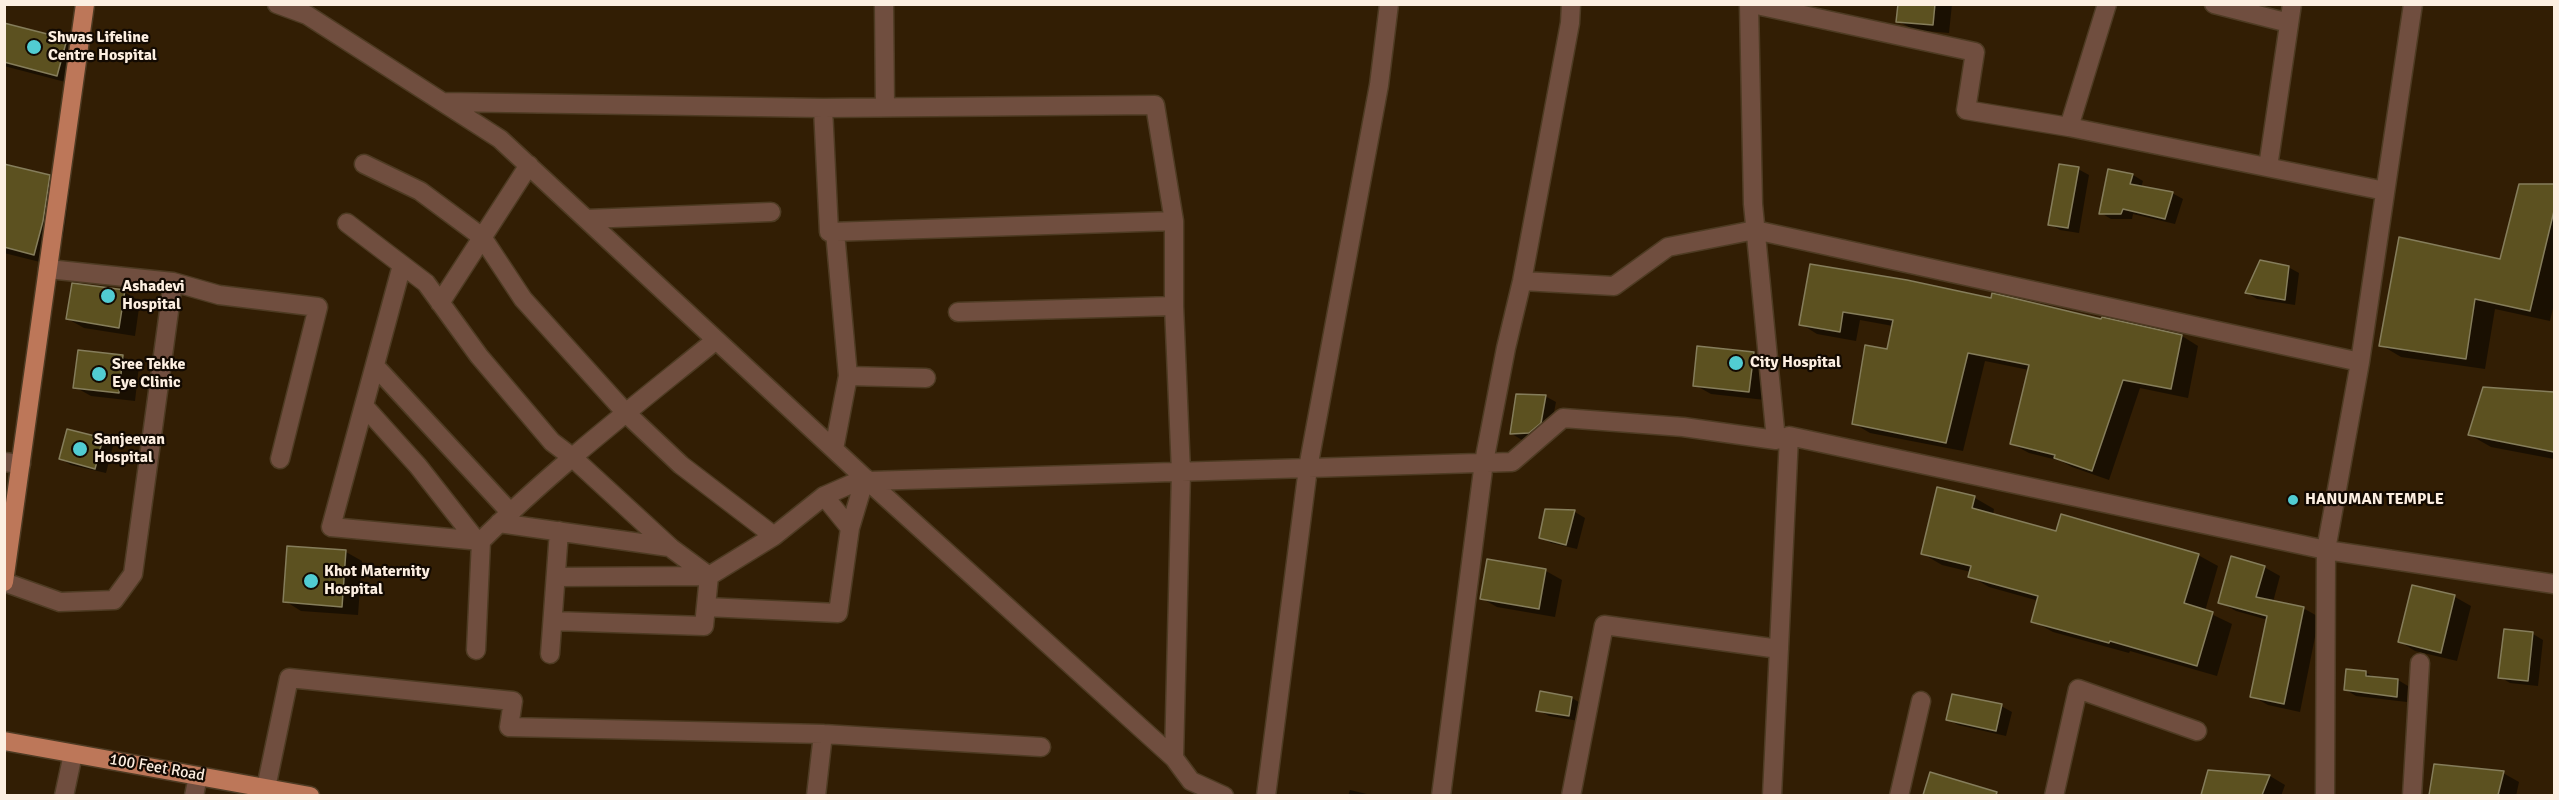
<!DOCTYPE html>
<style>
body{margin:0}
#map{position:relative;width:2559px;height:800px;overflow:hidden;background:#321e04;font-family:Signika,sans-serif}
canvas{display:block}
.frame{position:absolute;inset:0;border:6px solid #fdefe1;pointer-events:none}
</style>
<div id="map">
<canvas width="2559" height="800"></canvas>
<div class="frame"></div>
</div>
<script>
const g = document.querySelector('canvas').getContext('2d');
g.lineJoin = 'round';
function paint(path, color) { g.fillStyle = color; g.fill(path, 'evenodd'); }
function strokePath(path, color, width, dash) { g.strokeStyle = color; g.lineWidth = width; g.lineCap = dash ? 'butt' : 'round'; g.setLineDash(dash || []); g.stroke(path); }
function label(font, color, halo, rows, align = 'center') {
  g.font = font + ' Signika,sans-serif'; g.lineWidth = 4.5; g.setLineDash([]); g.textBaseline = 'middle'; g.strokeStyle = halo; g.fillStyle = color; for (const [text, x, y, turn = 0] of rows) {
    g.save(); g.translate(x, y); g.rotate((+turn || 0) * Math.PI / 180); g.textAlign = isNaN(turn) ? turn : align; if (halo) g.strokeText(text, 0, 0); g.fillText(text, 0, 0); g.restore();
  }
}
const shadow = new Path2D(`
 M 1900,4 L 1952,4 L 1949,33 L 1914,30 L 1898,21 Z
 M 4,24 L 66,40 L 82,50 L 73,84 L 4,66 Z
 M 4,165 L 49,177 L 70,189 L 64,233 L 56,266 L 4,253 Z
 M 2078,169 L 2089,175 L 2079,233 L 2060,230 L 2050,224 Z
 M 2109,171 L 2133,175 L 2143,181 L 2141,188 L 2172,193 L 2183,199 L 2175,224 L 2133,214 L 2132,219 L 2111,219 L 2101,213 Z
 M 2520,185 L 2554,185 L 2554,304 L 2550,321 L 2495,309 L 2485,369 L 2401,357 L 2381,345 L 2502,261 Z
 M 1811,266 L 2182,336 L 2198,346 L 2188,398 L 2140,388 L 2109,480 L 2072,467 L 2061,461 L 2029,453 L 2012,444 L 2029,370 L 1985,361 L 1963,451 L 1870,433 L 1853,423 L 1888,351 L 1893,326 L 1860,320 L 1856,341 L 1817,334 L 1801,324 Z
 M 2288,267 L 2299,273 L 2295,305 L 2257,299 L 2247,293 Z
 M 124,292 L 140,301 L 135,336 L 84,328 L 68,319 Z
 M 79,351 L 123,357 L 139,366 L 135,401 L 91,396 L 75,387 Z
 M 1753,353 L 1769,363 L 1765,400 L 1711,394 L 1695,385 Z
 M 2484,388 L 2554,394 L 2554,459 L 2491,447 L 2470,435 Z
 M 1545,396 L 1556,402 L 1551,428 L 1540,438 L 1522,440 L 1512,434 Z
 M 102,440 L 113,446 L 106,473 L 71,465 L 61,459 Z
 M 1938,489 L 1975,498 L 1994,509 L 1993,515 L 2057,533 L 2198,555 L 2218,566 L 2205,611 L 2232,624 L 2217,676 L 2130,651 L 2129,653 L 2053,632 L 2033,621 L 2039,601 L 1989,587 L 1970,576 L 1971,572 L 1942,565 L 1923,554 Z
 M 1575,512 L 1585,518 L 1577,549 L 1551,543 L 1541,537 Z
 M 346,552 L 362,561 L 358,615 L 301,611 L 285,601 Z
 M 2264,567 L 2280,576 L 2273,602 L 2303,608 L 2319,617 L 2300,712 L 2268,705 L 2252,696 L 2268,620 L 2236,611 L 2220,602 Z
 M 1546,571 L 1562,580 L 1555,617 L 1497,607 L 1481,598 Z
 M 2413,587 L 2455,597 L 2471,606 L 2457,661 L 2415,651 L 2399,641 Z
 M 2505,631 L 2533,634 L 2543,640 L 2538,686 L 2510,683 L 2500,677 Z
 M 2365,672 L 2376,678 L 2398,680 L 2408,686 L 2407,702 L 2356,696 L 2346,690 Z
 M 1572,698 L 1582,704 L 1579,721 L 1549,716 L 1538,710 Z
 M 2001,706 L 2012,712 L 2006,736 L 1958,725 L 1948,719 Z
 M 2436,765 L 2503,773 L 2519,782 L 2516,796 L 2431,796 Z
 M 2209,771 L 2270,776 L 2285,785 L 2281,796 L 2203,796 Z
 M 1931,774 L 1988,794 L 1988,796 L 1925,796 Z
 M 1350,790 L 1375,796 L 1348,796 Z`);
const building = new Path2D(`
 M 1898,4 L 1935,4 L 1933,25 L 1896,22 Z
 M 4,23 L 67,39 L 57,76 L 4,62 Z
 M 4,164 L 50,175 L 43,221 L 34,255 L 4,247 Z
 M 2059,164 L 2079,167 L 2068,228 L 2048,225 Z
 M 2108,169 L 2133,174 L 2130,184 L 2173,192 L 2165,219 L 2123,209 L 2121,214 L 2099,214 Z
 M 2519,184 L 2554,184 L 2554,211 L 2530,311 L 2475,299 L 2466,359 L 2379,346 L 2399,237 L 2500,259 Z
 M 2260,260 L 2289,266 L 2285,300 L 2245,293 Z
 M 1810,264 L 1907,280 L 1991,298 L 1992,293 L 2101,319 L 2102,317 L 2182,335 L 2171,389 L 2123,380 L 2092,471 L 2054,458 L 2055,455 L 2010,444 L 2029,365 L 1968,353 L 1946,443 L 1852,424 L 1865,345 L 1887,349 L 1893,320 L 1843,312 L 1840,332 L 1799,325 Z
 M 72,283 L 125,290 L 119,328 L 66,319 Z
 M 1697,346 L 1754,352 L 1749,392 L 1693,386 Z
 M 78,350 L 123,355 L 119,393 L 73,388 Z
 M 2483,387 L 2554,392 L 2554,452 L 2468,435 Z
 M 1516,394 L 1546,395 L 1541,423 L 1529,433 L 1510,434 Z
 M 67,429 L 103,438 L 95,469 L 59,459 Z
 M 1937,487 L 1975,496 L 1972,508 L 2056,531 L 2061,514 L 2199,554 L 2184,603 L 2213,612 L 2197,666 L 2110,641 L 2109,643 L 2031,622 L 2038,596 L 1968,577 L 1971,566 L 1921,554 Z
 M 1545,509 L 1575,510 L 1566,545 L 1539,538 Z
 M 287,546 L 346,550 L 342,607 L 283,602 Z
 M 2231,556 L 2265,566 L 2256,597 L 2304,607 L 2284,704 L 2250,697 L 2267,616 L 2218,603 Z
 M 1487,559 L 1546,569 L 1539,609 L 1480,599 Z
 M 2412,585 L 2455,595 L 2441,653 L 2398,642 Z
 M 2504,629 L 2533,632 L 2528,681 L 2498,678 Z
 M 2346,669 L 2366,671 L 2366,676 L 2398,679 L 2397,697 L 2344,690 Z
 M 1540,691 L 1572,697 L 1569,716 L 1536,711 Z
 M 1952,694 L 2002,704 L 1996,731 L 1946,720 Z
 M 2434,764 L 2504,771 L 2498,795 L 2429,795 Z
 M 2208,770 L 2270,775 L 2262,795 L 2201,795 Z
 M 1930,772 L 1997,792 L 1996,795 L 1923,795 Z`);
const minor = new Path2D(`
 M 277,4 L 307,15 L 500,139 L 868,481 L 1174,758 L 1191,781 L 1224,796
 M 884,4 L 885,107
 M 1749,4 L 1753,204 L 1776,440 L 1789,436 L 2326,550 L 2554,584
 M 1752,4 L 1975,52 L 1966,110 L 2069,127 L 2385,191
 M 2214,4 L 2289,23
 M 444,102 L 823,108 L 1155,105 L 1174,221 L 1174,306 L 1181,472 L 1174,758
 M 823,108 L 829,232 L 1174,221
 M 2069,127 L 2107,4
 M 364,164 L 420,191 L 482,237 L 523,299 L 626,413 L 681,465 L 774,536
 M 2268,167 L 2292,4
 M 586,219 L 771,212
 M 347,223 L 426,283 L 479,356 L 552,442 L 572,457 L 671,548 L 709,576 L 774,536 L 824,496 L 865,478
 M 402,265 L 331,527 L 481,541
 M 48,269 L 173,282 L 219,295 L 318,307 L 280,459
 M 1522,281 L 1614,286 L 1668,247 L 1755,230 L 2360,362
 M 440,303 L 529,165
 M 958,312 L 1174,306
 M 375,366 L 510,512
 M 848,376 L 926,378
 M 364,406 L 418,466 L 476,540
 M 834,449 L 848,376 L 835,232
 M 4,462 L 21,464
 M 868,481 L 1512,462 L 1563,418 L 1683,427 L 1776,440
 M 499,523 L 669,547
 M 850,528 L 865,478
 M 4,582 L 60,602 L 114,600 L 133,574 L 173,282
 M 706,607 L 838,613 L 850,528 L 824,496
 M 553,621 L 704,626 L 709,576 L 556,577
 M 476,650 L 481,541 C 554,468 636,405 716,340
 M 550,654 L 559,531
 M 266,788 L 289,678 L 513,701 L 509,727 L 823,734 L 1041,747
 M 64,796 L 73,754
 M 194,796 L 198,776
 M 816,796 L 823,734
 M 1266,796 L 1308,468 L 1379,85 L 1389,4
 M 1441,796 L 1484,462 L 1506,348 L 1522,281 L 1570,23 L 1571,4
 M 1571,796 L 1604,625 L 1779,649
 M 1772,796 L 1789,436
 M 1899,796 L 1921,701
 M 2054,796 L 2078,689 L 2197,731
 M 2325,796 L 2326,550 L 2360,362 L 2413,4
 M 2412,796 L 2420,663`);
const major = new Path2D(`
 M 4,582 L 85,4
 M 4,741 L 310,796`);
const markers = [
 [34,47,8,"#51ccd2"],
 [108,296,8,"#51ccd2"],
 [1736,363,8,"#51ccd2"],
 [99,374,8,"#51ccd2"],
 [80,449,8,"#51ccd2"],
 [2293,500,6,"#51ccd2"],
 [311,581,8,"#51ccd2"]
];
const poiNames = [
 ["Shwas Lifeline",48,38],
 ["Centre Hospital",48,56],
 ["Ashadevi",122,287],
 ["Hospital",122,305],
 ["City Hospital",1750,363],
 ["Sree Tekke",112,365],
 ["Eye Clinic",112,383],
 ["Sanjeevan",94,440],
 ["Hospital",94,458],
 ["HANUMAN TEMPLE",2305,500],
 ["Khot Maternity",324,572],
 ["Hospital",324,590]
];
const streetNames = [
 ["100 Feet Road",157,768,10]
];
paint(shadow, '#0007');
paint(building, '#5c5120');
strokePath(building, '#857d5b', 1.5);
strokePath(minor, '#4e3b23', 21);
strokePath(major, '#4e3b23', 21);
strokePath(minor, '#704e3f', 18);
strokePath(major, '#bd7759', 18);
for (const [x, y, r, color] of markers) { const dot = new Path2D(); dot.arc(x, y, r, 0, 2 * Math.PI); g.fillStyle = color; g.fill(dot); strokePath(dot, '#130a02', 2); }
label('bold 16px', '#fdefe1', '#130a02', poiNames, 'left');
label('16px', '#fdefe1', '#130a02', streetNames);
</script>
